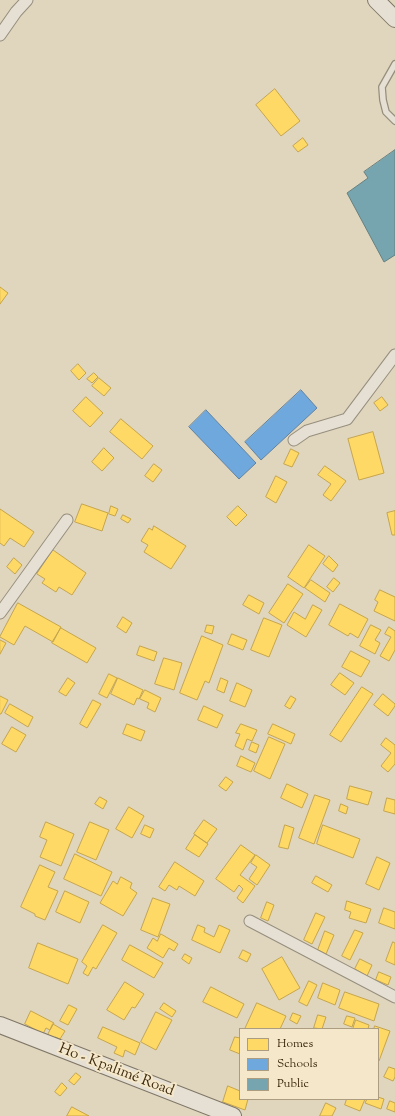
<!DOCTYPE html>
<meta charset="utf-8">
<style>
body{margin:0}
#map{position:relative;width:395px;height:1116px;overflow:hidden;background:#e0d5bd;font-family:"Sorts Mill Goudy",serif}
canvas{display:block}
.legend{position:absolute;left:239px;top:1028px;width:140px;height:72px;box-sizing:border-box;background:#f5e8ca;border:1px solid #ac9c80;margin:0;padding:5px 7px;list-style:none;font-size:12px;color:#3f2b10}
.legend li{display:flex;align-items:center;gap:8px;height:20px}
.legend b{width:20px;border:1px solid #ac9c80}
</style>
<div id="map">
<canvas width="395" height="1116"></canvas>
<ul class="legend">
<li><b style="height:11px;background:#ffd966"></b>Homes</li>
<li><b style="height:11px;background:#6fa8dc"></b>Schools</li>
<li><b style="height:11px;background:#76a5af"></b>Public</li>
</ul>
</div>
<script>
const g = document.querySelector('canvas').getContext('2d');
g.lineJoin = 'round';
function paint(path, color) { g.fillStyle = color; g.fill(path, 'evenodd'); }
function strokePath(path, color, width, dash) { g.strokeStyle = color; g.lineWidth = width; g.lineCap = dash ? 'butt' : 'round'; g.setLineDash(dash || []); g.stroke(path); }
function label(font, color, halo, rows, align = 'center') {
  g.font = font + ' "Sorts Mill Goudy",serif'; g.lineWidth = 4; g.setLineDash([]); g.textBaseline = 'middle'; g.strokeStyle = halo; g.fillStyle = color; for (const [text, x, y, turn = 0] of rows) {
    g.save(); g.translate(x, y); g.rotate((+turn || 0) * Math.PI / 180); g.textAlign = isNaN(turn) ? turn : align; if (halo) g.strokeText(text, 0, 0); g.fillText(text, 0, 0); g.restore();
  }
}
const homes = new Path2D(`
 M 275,89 L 300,121 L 281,136 L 256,105 Z
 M 303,138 L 308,145 L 298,152 L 293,146 Z
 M 0,287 L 8,293 L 0,304 Z
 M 78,364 L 86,373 L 79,380 L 71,371 Z
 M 94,373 L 98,377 L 92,383 L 87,379 Z
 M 99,378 L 111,388 L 104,396 L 92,386 Z
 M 86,397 L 103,413 L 90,427 L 73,411 Z
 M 382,397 L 388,405 L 380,411 L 374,403 Z
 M 121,419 L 153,446 L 142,459 L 110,432 Z
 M 373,432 L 384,473 L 359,480 L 348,439 Z
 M 104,448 L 114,458 L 102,471 L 92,462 Z
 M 291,449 L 299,453 L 292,467 L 284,464 Z
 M 154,464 L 162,470 L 153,482 L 145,476 Z
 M 325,466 L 346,481 L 331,501 L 323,495 L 331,484 L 318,475 Z
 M 276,476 L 287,482 L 276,503 L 266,497 Z
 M 82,504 L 108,513 L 102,531 L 75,522 Z
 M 111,506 L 118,509 L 115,516 L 109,514 Z
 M 238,506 L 247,515 L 236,526 L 227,517 Z
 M 0,509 L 34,532 L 24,547 L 10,538 L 4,546 L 0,543 Z
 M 395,511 L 395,535 L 392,535 L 387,513 Z
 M 123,515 L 131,519 L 128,523 L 121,519 Z
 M 154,526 L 186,546 L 171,569 L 144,552 L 148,545 L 141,541 L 149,528 L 152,530 Z
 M 309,545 L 325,556 L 304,588 L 288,577 Z
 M 53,550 L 86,573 L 72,595 L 59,587 L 56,592 L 42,583 L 45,579 L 37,574 Z
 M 329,556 L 338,565 L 333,572 L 323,564 Z
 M 14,558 L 22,565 L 15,574 L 7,567 Z
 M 334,578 L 340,583 L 333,592 L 327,587 Z
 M 311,580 L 330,593 L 325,602 L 305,588 Z
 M 288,584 L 303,594 L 284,623 L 269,613 Z
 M 380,590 L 395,597 L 395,621 L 374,611 L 378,602 L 375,600 Z
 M 249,595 L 264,603 L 259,614 L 243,605 Z
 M 18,603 L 61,627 L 53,642 L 25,626 L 14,645 L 0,637 Z
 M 340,604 L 368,619 L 358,638 L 350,633 L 348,636 L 329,625 Z
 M 313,605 L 322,610 L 306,637 L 287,625 L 294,612 L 305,619 Z
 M 123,617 L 132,623 L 126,633 L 117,627 Z
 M 264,618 L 282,625 L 269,657 L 251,650 Z
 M 207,625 L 214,626 L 212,634 L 205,632 Z
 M 371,625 L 381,630 L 375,640 L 380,643 L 375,654 L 360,646 Z
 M 389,627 L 395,631 L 395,650 L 389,661 L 380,656 L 391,637 L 385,634 Z
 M 61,628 L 96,648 L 87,663 L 52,643 Z
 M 232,634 L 247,640 L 243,650 L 228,644 Z
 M 202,636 L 223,645 L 209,683 L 205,681 L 197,700 L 180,693 Z
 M 0,640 L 6,643 L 0,654 Z
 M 140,646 L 157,652 L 154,661 L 137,655 Z
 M 351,651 L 370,661 L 361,677 L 342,667 Z
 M 164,658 L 182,663 L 174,690 L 155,684 Z
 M 340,673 L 354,683 L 345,695 L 331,685 Z
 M 109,674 L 117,678 L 107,698 L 99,694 Z
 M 68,678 L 75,683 L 66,696 L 59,692 Z
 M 118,678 L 143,690 L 139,699 L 137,698 L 134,705 L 111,694 Z
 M 221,678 L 228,681 L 224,693 L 217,690 Z
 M 237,683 L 252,690 L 245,707 L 230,701 Z
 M 362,687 L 373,694 L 341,742 L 330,735 Z
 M 145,690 L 161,698 L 155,712 L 147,708 L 149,703 L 140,699 Z
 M 383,694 L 395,704 L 395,706 L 388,716 L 374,705 Z
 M 0,696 L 8,700 L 1,714 L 0,714 Z
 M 291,696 L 296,699 L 290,709 L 285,706 Z
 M 93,700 L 101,704 L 87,728 L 80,724 Z
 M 10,704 L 33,717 L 28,727 L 5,713 Z
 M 204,706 L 223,715 L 217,728 L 198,720 Z
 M 127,724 L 145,731 L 141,741 L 123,734 Z
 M 241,724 L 257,730 L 252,741 L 247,739 L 243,750 L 235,746 L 240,734 L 236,733 Z
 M 273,724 L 295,734 L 291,744 L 268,734 Z
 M 12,727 L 26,735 L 16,752 L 2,744 Z
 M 269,737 L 285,744 L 270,779 L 254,771 Z
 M 386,738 L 395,745 L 395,764 L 388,772 L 381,766 L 391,753 L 381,745 Z
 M 252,742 L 259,745 L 256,753 L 249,750 Z
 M 241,756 L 255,763 L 251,772 L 237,766 Z
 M 226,777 L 233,782 L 226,791 L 219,786 Z
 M 287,784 L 308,794 L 302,808 L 281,798 Z
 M 350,786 L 372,792 L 368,805 L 347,799 Z
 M 315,795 L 330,800 L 314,844 L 299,838 Z
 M 100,797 L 107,801 L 103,809 L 95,804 Z
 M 387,798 L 395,800 L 395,814 L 384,811 Z
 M 341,804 L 348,807 L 346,814 L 339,811 Z
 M 129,807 L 144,816 L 132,838 L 116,829 Z
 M 204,820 L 217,829 L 207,843 L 194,834 Z
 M 46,822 L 74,834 L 61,866 L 40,857 L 47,840 L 40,837 Z
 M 90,822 L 109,830 L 96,860 L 77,852 Z
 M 145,825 L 154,829 L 150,838 L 141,834 Z
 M 285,825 L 294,828 L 288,849 L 279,847 Z
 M 323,825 L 360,839 L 353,858 L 317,844 Z
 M 195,835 L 208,844 L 199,857 L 186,849 Z
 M 241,845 L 255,855 L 240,875 L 255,886 L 243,903 L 237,898 L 243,889 L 239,885 L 234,892 L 216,879 Z
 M 75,854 L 112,872 L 101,896 L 64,879 Z
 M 256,855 L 270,865 L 257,885 L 249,879 L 257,867 L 251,863 Z
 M 377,857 L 390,863 L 379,890 L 366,884 Z
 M 175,862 L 204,881 L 195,896 L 179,886 L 177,890 L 169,885 L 165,891 L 159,887 Z
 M 40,865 L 55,872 L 48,887 L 58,891 L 45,920 L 35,916 L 35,914 L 21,907 Z
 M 316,876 L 332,885 L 328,892 L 312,883 Z
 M 121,877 L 132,883 L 130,888 L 137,893 L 123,916 L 100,903 L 113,881 L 117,884 Z
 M 65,891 L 89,902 L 80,923 L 56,912 Z
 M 153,898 L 170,904 L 158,937 L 141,930 Z
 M 347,901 L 371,909 L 366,923 L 349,918 L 351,912 L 345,910 Z
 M 267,902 L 274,905 L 268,921 L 261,918 Z
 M 384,908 L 395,912 L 395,929 L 379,923 Z
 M 316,913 L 325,917 L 312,944 L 304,940 Z
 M 103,925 L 117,933 L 96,969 L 93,967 L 88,976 L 83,973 L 87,966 L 82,962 Z
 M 198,925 L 205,928 L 204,932 L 214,937 L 219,925 L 230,930 L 220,953 L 192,940 Z
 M 355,930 L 363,933 L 350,960 L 342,956 Z
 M 325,931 L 334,935 L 326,954 L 318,950 Z
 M 161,934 L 178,944 L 174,951 L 169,948 L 163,958 L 147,948 L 153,938 L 157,941 Z
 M 393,942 L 395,943 L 395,965 L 386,961 Z
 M 38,943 L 78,959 L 68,984 L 29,968 Z
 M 130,945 L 163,963 L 154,978 L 122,960 Z
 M 243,950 L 251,954 L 247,962 L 239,958 Z
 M 185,954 L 192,958 L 189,964 L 182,959 Z
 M 282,957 L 300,988 L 279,1000 L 262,969 Z
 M 360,959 L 372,965 L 367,976 L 355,969 Z
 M 379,972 L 391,977 L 388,985 L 376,980 Z
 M 309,981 L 317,985 L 307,1006 L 299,1002 Z
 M 125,982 L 144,994 L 135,1008 L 132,1007 L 124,1020 L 107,1010 Z
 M 323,983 L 340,990 L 335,1005 L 318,998 Z
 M 211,987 L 244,1004 L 237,1018 L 203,1002 Z
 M 345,992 L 379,1004 L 374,1021 L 339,1008 Z
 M 164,1003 L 176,1011 L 172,1017 L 160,1009 Z
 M 257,1003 L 286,1016 L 280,1029 L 245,1029 Z
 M 69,1005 L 77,1009 L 68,1025 L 60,1021 Z
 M 31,1011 L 54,1023 L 50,1030 L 46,1028 L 43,1034 L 25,1024 Z
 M 156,1012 L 172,1020 L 156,1050 L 141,1042 Z
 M 293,1013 L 301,1016 L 297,1024 L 290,1020 Z
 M 318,1015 L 326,1017 L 322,1029 L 314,1028 Z
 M 347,1016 L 355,1018 L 352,1027 L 344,1024 Z
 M 356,1020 L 369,1025 L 368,1029 L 353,1029 Z
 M 53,1024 L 65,1031 L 60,1039 L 55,1037 L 54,1039 L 48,1035 Z
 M 375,1026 L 390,1031 L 379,1061 L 378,1061 L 378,1029 L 374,1029 Z
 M 103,1027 L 140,1043 L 135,1055 L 125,1050 L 123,1057 L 114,1053 L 117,1047 L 98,1038 Z
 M 235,1037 L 240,1038 L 240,1054 L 230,1050 Z
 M 389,1067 L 395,1069 L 395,1077 L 393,1081 L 384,1077 Z
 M 76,1073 L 81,1077 L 74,1085 L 69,1081 Z
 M 62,1083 L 67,1088 L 60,1096 L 55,1092 Z
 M 228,1086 L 240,1091 L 240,1099 L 248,1099 L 245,1110 L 223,1102 Z
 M 378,1097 L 384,1099 L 381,1109 L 365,1103 L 367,1099 L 378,1099 Z
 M 347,1099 L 365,1099 L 360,1111 L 345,1105 Z
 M 390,1101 L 395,1103 L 395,1112 L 387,1109 Z
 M 326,1103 L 336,1108 L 332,1116 L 320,1116 Z
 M 72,1107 L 89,1116 L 67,1116 Z`);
const schools = new Path2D(`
 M 301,390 L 317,408 L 261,460 L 245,442 Z
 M 206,410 L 256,463 L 239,479 L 189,427 Z`);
const public = new Path2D(`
 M 395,150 L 395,255 L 384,262 L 347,193 L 368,178 L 364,172 Z`);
const lane = new Path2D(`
 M 395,64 L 382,87 L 383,100 L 386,112 L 395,121`);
const street = new Path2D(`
 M 0,35 L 16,12 L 27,0
 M 294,440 L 307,431 L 347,419 L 395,355
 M 0,613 L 67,520
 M 250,921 L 395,997`);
const secondary = new Path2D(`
 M 376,0 L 395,19
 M 0,1025 L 233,1116`);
const streetNames = [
 ["Ho - Kpalimé Road",116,1071,21]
];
paint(homes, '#ffd966');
strokePath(homes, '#c5a54c', 1);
paint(schools, '#6fa8dc');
strokePath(schools, '#61829f', 1);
paint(public, '#76a5af');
strokePath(public, '#66807f', 1);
strokePath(lane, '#968e7d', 8);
strokePath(street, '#968e7d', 13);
strokePath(secondary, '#7f7666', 18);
strokePath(lane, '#e6e0d4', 5.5);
strokePath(street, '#e6e0d4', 11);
strokePath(secondary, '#e6e0d4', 16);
label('15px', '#3f2b10', '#f5e8ca', streetNames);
</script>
